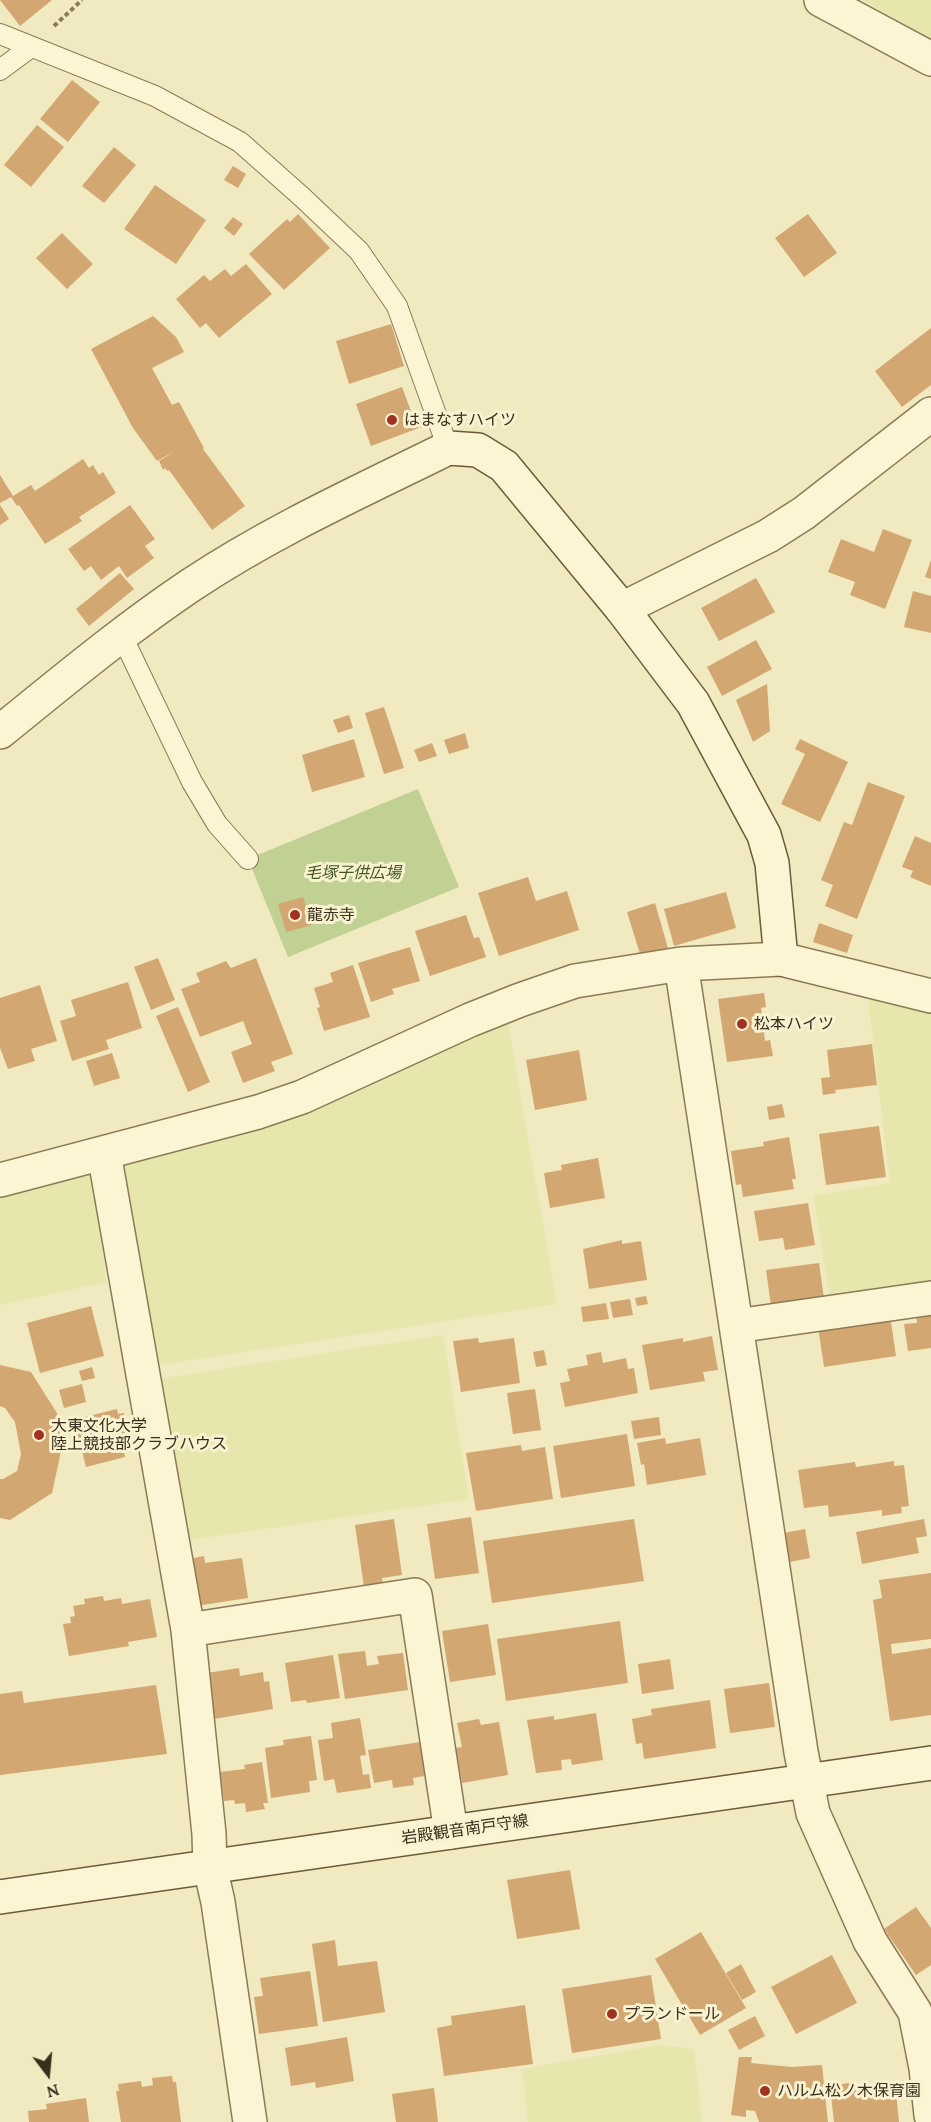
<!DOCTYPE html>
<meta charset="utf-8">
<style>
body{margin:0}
#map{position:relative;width:931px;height:2122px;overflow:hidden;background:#f1e9c0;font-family:Lora,serif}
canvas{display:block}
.north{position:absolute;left:18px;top:2044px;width:60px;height:60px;-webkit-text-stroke:4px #f8f2d0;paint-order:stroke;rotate:164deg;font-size:16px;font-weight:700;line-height:24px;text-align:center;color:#3a2f1c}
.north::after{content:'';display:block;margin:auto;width:21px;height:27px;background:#3a2f1c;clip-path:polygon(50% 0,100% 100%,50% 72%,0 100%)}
</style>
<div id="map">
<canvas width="931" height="2122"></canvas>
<div class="north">N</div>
</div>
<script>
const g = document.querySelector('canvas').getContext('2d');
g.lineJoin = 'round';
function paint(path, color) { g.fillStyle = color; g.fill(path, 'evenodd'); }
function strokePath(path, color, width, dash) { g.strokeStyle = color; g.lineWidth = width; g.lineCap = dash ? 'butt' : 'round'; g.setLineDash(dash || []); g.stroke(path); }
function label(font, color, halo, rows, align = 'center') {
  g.font = font + ' Lora,"Noto Sans JP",serif'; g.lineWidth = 6; g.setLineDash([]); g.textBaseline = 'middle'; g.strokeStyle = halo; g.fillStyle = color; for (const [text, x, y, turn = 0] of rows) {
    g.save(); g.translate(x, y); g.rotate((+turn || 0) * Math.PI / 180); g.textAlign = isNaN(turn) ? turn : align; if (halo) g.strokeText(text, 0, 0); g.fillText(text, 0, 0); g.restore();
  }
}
const farmland = new Path2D(`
 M 863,0 L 931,0 L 931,39 Z
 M 868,997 L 931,1012 L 931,1285 L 830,1301 L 814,1196 L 890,1183 Z
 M 507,1018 L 557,1304 L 153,1366 L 124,1167 L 132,1152 Z
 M 93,1167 L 106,1282 L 0,1305 L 0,1193 Z
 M 443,1335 L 469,1499 L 182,1541 L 157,1379 Z
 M 659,2045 L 694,2049 L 702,2122 L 528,2122 L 522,2069 Z`);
const green = new Path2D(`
 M 418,789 L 459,887 L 288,957 L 248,859 Z`);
const building = new Path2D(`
 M 0,0 L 52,0 L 20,26 Z
 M 72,80 L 100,102 L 68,142 L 40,119 Z
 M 37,125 L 64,147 L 31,187 L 4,165 Z
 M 114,147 L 136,165 L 104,203 L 82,186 Z
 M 233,166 L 246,174 L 238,188 L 224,180 Z
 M 155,185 L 206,220 L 176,264 L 124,229 Z
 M 298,214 L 330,248 L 284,290 L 249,254 L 287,219 L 290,222 Z
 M 808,214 L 837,253 L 804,277 L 775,238 Z
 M 233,217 L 243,224 L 234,236 L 224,228 Z
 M 62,233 L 93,264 L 67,289 L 36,258 Z
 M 246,264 L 272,294 L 219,338 L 206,323 L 200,328 L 176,299 L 204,275 L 210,281 L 225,269 L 231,276 Z
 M 153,316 L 176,337 L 184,352 L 152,368 L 172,405 L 179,402 L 204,448 L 203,449 L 245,506 L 212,530 L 169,470 L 167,471 L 165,468 L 163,470 L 159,461 L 175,451 L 157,461 L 133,428 L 91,349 Z
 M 391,324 L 404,366 L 349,384 L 336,341 Z
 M 931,328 L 931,385 L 902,407 L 875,371 Z
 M 402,387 L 412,414 L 419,412 L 424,426 L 371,446 L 356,404 Z
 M 83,459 L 89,468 L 93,465 L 99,475 L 103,472 L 116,493 L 79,517 L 82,521 L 45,544 L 19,505 L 17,506 L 11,497 L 0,503 L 0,475 L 13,496 L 31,485 L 35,491 Z
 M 0,505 L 9,519 L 0,525 Z
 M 130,505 L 155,539 L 145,546 L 154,558 L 127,578 L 119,566 L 101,580 L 91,566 L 84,571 L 68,549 Z
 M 883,529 L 912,540 L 885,609 L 850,595 L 855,582 L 828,572 L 841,539 L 874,552 Z
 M 931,560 L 931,579 L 925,577 Z
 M 120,573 L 134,589 L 89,626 L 76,609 Z
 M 756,578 L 775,612 L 719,641 L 701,608 Z
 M 913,591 L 931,596 L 931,633 L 904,627 Z
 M 756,640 L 772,669 L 722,696 L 707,667 Z
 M 767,684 L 770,731 L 753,742 L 736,700 Z
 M 384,707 L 404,768 L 384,774 L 365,713 Z
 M 349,715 L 353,728 L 338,733 L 333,720 Z
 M 465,733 L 469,748 L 449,754 L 444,740 Z
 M 354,739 L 365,777 L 312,792 L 302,755 Z
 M 800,739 L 848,762 L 820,822 L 781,804 L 805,754 L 795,749 Z
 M 432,743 L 437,756 L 419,762 L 414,750 Z
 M 868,782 L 905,796 L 857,919 L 825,906 L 833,885 L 821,880 L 844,822 L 852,825 Z
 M 915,836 L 931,843 L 931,886 L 910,877 L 913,871 L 902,867 Z
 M 528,877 L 536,901 L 567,891 L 579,930 L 499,956 L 478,893 Z
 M 726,892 L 736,928 L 674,946 L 664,909 Z
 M 303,897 L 312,925 L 286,932 L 278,904 Z
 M 655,903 L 668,948 L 641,957 L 627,912 Z
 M 466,915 L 474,938 L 479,937 L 486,957 L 430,976 L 415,931 Z
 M 819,923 L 853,935 L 847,953 L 813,942 Z
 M 410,947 L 420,981 L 392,989 L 394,994 L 371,1002 L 358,963 Z
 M 158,958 L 175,1000 L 151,1010 L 134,967 Z
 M 256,958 L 293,1054 L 271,1062 L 275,1071 L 243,1083 L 231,1052 L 252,1044 L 243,1021 L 200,1037 L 181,989 L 200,982 L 196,973 L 226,961 L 231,968 Z
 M 353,965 L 370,1017 L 324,1031 L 317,1008 L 320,1007 L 314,988 L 333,982 L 330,973 Z
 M 128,982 L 142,1028 L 106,1040 L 109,1049 L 72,1061 L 60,1021 L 76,1016 L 71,1000 Z
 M 40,985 L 57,1041 L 31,1049 L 35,1061 L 8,1069 L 0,1048 L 0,998 Z
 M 764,993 L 766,1007 L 761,1008 L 765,1041 L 770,1040 L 773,1056 L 727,1062 L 718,999 Z
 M 178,1007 L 210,1082 L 188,1092 L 156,1016 Z
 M 872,1044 L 877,1085 L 835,1090 L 836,1093 L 823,1095 L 821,1078 L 830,1077 L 827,1050 Z
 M 579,1050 L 587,1100 L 535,1110 L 526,1060 Z
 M 112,1053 L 120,1078 L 94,1086 L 86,1061 Z
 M 782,1104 L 785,1117 L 769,1120 L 767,1107 Z
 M 879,1126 L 886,1177 L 826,1185 L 819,1134 Z
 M 789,1137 L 796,1179 L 792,1179 L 794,1189 L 743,1197 L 741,1184 L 736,1185 L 731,1151 L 764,1146 L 763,1142 Z
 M 598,1158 L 605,1198 L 550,1208 L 544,1173 L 562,1170 L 561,1165 Z
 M 808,1203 L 815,1245 L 785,1250 L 783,1238 L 759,1241 L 754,1211 Z
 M 622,1240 L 622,1244 L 641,1241 L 647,1280 L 589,1289 L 583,1249 Z
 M 819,1263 L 824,1299 L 771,1306 L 766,1270 Z
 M 646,1296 L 648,1304 L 637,1306 L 635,1298 Z
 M 630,1299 L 633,1315 L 613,1318 L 610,1302 Z
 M 606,1303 L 609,1319 L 583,1322 L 581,1307 Z
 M 91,1306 L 104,1356 L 40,1373 L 27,1323 Z
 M 931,1311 L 931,1348 L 908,1351 L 904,1324 L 917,1323 L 916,1313 Z
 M 890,1315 L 896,1356 L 824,1367 L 818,1327 Z
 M 712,1336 L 718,1370 L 703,1372 L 705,1381 L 650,1390 L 642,1345 L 683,1338 L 683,1342 Z
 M 478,1338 L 479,1343 L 514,1338 L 520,1383 L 461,1392 L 453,1341 Z
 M 544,1350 L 547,1365 L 536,1367 L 533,1352 Z
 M 601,1352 L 603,1363 L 626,1358 L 628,1369 L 634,1368 L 638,1393 L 565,1407 L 560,1383 L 570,1381 L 567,1369 L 588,1365 L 586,1355 Z
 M 0,1365 L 31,1372 L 57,1413 L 62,1447 L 52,1493 L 10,1520 L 0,1518 L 0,1479 L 3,1479 L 17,1471 L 21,1454 L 15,1422 L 5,1408 L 0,1406 Z
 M 92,1367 L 95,1378 L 82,1381 L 79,1371 Z
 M 82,1384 L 86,1402 L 64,1408 L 59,1390 Z
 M 535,1389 L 541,1430 L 513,1434 L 507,1393 Z
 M 117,1409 L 118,1414 L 124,1413 L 133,1449 L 124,1452 L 125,1457 L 86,1467 L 76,1427 L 82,1426 L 81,1418 Z
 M 659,1417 L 661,1435 L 634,1439 L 631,1421 Z
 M 627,1434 L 635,1486 L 561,1498 L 553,1446 Z
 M 665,1438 L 666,1444 L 700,1438 L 706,1475 L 647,1485 L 644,1464 L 641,1465 L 637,1443 Z
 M 521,1445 L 522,1451 L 545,1447 L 553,1499 L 476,1511 L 466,1453 Z
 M 894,1461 L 894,1466 L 904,1465 L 909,1506 L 901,1507 L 902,1513 L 882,1516 L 882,1510 L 829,1517 L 828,1505 L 804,1508 L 798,1470 L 855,1462 L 856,1467 Z
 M 471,1517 L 479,1573 L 435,1579 L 427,1524 Z
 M 394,1519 L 402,1575 L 382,1578 L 383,1584 L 364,1587 L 355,1525 Z
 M 634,1519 L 644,1581 L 492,1603 L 483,1541 Z
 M 924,1519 L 927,1536 L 916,1538 L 919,1553 L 862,1564 L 856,1532 Z
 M 805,1529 L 810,1558 L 790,1562 L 784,1533 Z
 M 204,1556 L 205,1563 L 242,1558 L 248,1598 L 196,1606 L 189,1559 Z
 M 931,1573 L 931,1639 L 891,1644 L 892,1654 L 931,1648 L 931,1715 L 890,1721 L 873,1600 L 882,1598 L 879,1580 Z
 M 103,1596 L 104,1601 L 121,1598 L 122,1604 L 150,1599 L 157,1637 L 128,1642 L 129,1646 L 69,1656 L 63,1624 L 71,1623 L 70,1617 L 75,1616 L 73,1606 L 85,1604 L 84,1599 Z
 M 620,1621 L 628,1683 L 506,1701 L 497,1639 Z
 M 488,1624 L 496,1675 L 450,1682 L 442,1631 Z
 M 365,1651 L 367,1666 L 379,1664 L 377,1656 L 403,1653 L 408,1690 L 345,1699 L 338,1654 Z
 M 333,1655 L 340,1698 L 307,1703 L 306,1700 L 291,1702 L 285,1663 Z
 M 670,1659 L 674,1689 L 642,1694 L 638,1664 Z
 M 239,1668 L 240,1676 L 263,1672 L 264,1682 L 269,1681 L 273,1709 L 214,1719 L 207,1673 Z
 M 769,1683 L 775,1727 L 730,1733 L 724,1689 Z
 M 156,1685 L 167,1754 L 0,1775 L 0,1694 L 22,1691 L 24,1703 Z
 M 710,1700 L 716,1748 L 644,1759 L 642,1743 L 636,1744 L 632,1719 L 652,1715 L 651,1709 Z
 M 596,1713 L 603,1760 L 572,1765 L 571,1759 L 561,1760 L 562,1770 L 536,1773 L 527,1720 L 554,1716 L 554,1720 Z
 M 360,1718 L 366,1755 L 360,1756 L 363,1775 L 369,1774 L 371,1788 L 337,1793 L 334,1779 L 324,1781 L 318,1740 L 333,1738 L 331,1723 Z
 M 479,1719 L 481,1725 L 499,1722 L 508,1775 L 462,1783 L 456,1748 L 462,1747 L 457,1723 Z
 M 311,1736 L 317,1780 L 309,1781 L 310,1792 L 271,1798 L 265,1748 L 284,1745 L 283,1740 Z
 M 420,1742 L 425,1776 L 413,1778 L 414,1785 L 393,1788 L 392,1780 L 374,1783 L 368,1750 Z
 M 262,1762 L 268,1803 L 263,1803 L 265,1809 L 246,1812 L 245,1803 L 235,1804 L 234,1800 L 224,1801 L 220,1772 L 245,1769 L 244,1765 Z
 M 570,1870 L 580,1929 L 517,1939 L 507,1880 Z
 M 916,1907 L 931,1928 L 931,1965 L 916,1975 L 884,1929 Z
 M 701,1932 L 746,2008 L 700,2035 L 655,1959 Z
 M 335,1940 L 338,1966 L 377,1961 L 385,2012 L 323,2022 L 312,1944 Z
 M 832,1955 L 857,2003 L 796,2034 L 771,1987 Z
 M 741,1964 L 756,1992 L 742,2000 L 726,1973 Z
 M 310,1971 L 318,2026 L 259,2034 L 254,1997 L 263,1996 L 260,1978 Z
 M 651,1975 L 661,2039 L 572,2053 L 562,1989 Z
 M 525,2005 L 533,2064 L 444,2076 L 437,2028 L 452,2025 L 451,2016 Z
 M 755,2016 L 765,2036 L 739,2050 L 728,2030 Z
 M 347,2037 L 354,2081 L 316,2088 L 315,2082 L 291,2086 L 285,2048 Z
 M 739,2057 L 752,2057 L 751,2063 L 792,2067 L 822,2065 L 828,2122 L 759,2122 L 755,2111 L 746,2110 L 746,2117 L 731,2115 Z
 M 172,2076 L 173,2082 L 176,2082 L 181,2122 L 121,2122 L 116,2091 L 119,2091 L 118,2084 L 141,2081 L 142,2087 L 153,2085 L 152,2078 Z
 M 855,2082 L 856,2091 L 878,2089 L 877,2085 L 895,2082 L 899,2122 L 834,2122 L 830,2086 Z
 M 434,2088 L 438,2122 L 396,2122 L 392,2094 Z
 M 86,2098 L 89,2122 L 29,2122 L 28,2111 L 47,2109 L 46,2104 Z`);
const path = new Path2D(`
 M 54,26 L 82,0`);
const lane = new Path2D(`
 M 0,34 L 155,96 L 240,142 L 302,197 L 359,251 L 397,306 L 448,448
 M 0,70 L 31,47
 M 121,634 L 192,782 L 217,824 L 248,859`);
const street = new Path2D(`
 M 821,0 L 931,59
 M 622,609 L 768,536 L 804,513 L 931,414
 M 0,732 C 63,681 124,630 191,585 C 272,531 361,491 448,448
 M 681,964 L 801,1752 L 813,1813 L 870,1941 L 915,2012 L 926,2068 L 931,2115
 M 104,1153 L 188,1630 L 209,1834 L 210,1867 L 218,1902 L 250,2122
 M 0,1180 L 258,1112 L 302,1097 L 470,1020 L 520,1000 L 575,981 L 681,964 L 781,959 L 931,996
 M 736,1326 L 931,1298
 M 188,1630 L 415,1595 L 451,1832`);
const secondary = new Path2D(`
 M 448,448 L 478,450 L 504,466 L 622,609 L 693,703 L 764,835 L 772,863 L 781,959
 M 0,1897 L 931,1763`);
const markers = [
 [392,420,6,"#9f3221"],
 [295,915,6,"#9f3221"],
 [742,1024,6,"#9f3221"],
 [39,1435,6,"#9f3221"],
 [612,2014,6,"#9f3221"],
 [765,2091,6,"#9f3221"]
];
const poiNames = [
 ["はまなすハイツ",404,420],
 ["龍赤寺",307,915],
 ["松本ハイツ",754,1024],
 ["大東文化大学",51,1426],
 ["陸上競技部クラブハウス",51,1444],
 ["プランドール",624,2014],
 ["ハルム松ノ木保育園",777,2091]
];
const parkNames = [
 ["毛塚子供広場",353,873]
];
const streetNames = [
 ["岩殿観音南戸守線",465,1830,-8]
];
paint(farmland, '#e7e6ac');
paint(green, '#c1d093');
paint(building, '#d2a772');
strokePath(lane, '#8c7a56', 22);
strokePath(street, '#8c7a56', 36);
strokePath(secondary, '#6d5b39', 36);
strokePath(path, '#8c7a56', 4, [4.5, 3]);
strokePath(lane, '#fbf5d3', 20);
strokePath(street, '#fbf5d3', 33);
strokePath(secondary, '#fbf5d3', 33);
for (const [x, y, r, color] of markers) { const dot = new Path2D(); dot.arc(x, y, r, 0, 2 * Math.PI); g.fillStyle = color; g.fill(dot); strokePath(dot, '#f8f2d0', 2); }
label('16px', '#3a2f1c', '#f8f2d0', poiNames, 'left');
label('italic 16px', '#435821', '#f8f2d0', parkNames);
label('16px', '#3a2f1c', '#f8f2d0', streetNames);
</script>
